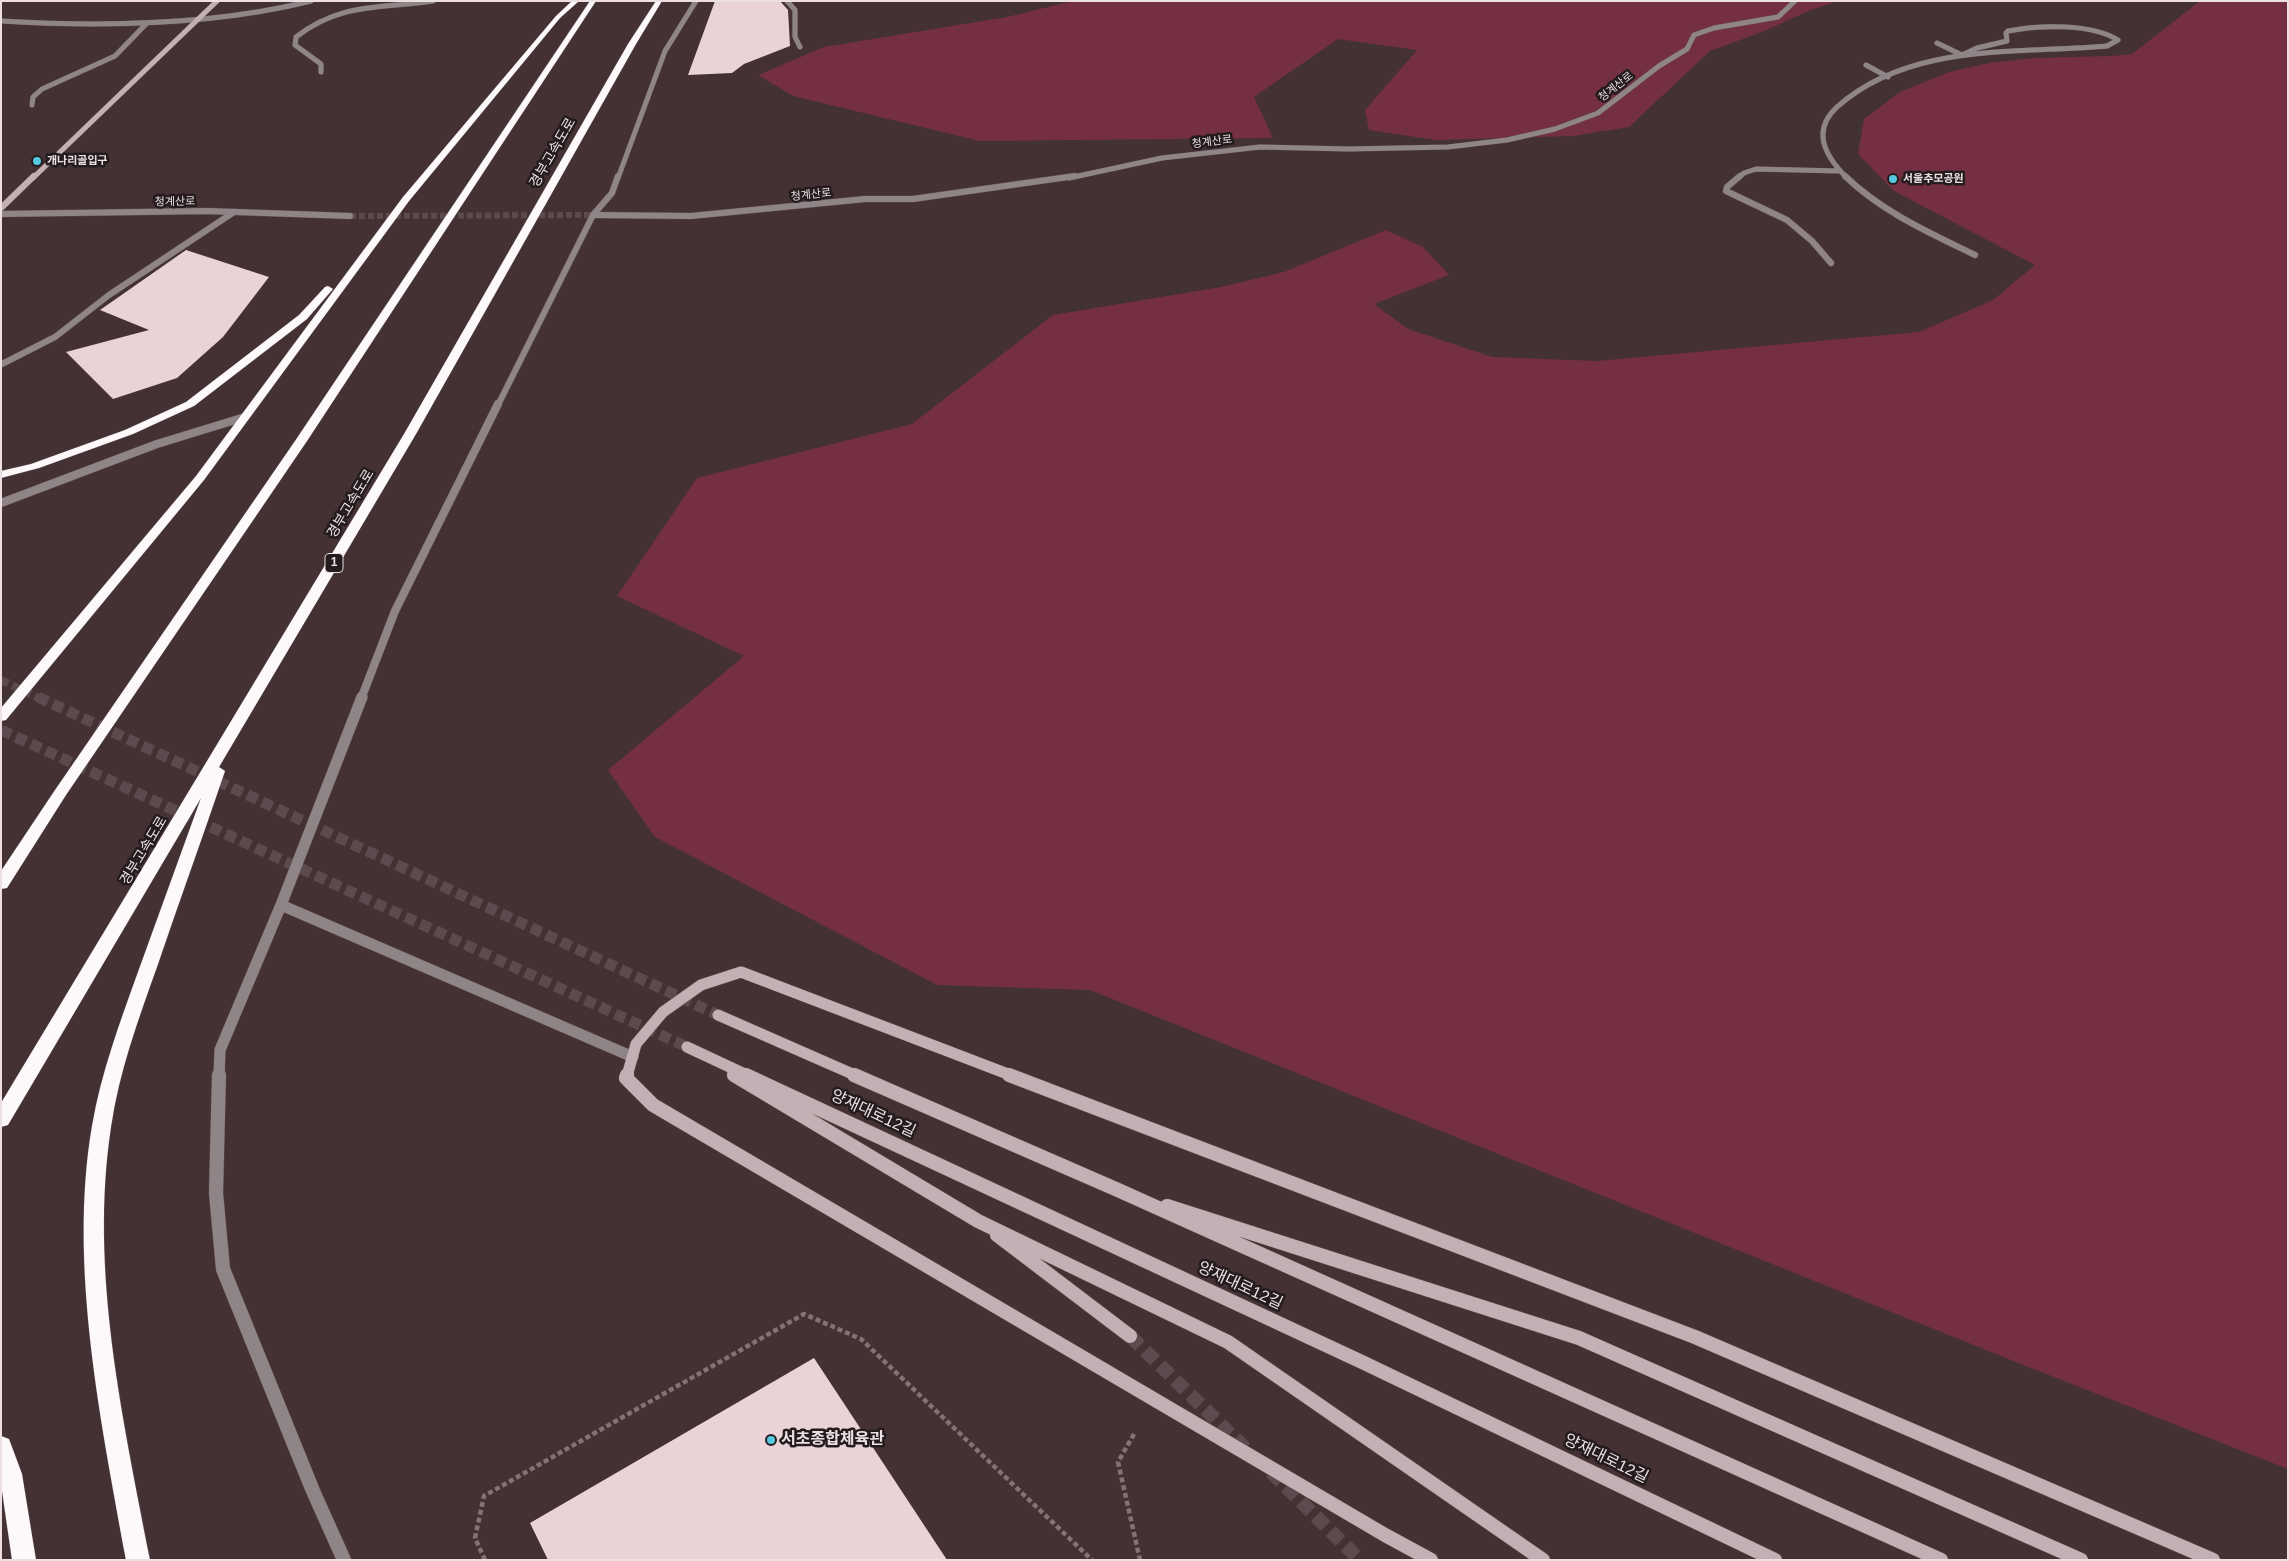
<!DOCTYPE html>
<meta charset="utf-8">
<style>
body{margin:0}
#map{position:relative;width:2289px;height:1561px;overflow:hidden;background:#433134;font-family:Helvetica,sans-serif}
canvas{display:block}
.frame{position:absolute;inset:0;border:2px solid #ece0e2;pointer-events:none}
</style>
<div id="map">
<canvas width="2289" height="1561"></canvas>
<div class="frame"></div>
</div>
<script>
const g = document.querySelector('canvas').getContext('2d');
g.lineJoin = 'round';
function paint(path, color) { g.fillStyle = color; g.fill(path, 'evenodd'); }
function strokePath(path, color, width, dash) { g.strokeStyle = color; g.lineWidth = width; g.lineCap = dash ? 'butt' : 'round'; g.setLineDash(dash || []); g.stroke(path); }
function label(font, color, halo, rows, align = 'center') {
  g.font = font + ' Helvetica,"Noto Sans KR",sans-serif'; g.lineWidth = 5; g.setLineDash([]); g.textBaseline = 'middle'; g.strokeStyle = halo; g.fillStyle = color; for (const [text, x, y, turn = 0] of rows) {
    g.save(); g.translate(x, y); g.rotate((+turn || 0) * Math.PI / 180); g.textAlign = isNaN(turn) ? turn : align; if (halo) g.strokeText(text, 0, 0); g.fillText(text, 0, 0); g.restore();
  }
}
const green = new Path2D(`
 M 1073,1 L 1839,1 L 1813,9 L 1762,32 L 1710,51 L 1629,127 L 1573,136 L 1436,140 L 1369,130 L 1365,110 L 1417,50 L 1338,39 L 1254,97 L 1273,138 L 980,141 L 793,96 L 758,75 L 824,47 L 1007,17 Z
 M 2200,1 L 2288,1 L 2288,1469 L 2026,1366 L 1090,990 L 937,985 L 655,837 L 608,770 L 744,656 L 617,596 L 697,478 L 912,424 L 1053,315 L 1221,287 L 1284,272 L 1386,230 L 1423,247 L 1449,275 L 1374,304 L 1408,329 L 1492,357 L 1597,361 L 1919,332 L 1993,300 L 2035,265 L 1894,191 L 1858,154 L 1864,119 L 1900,92 L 1949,72 L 1989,63 L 2034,58 L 2112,56 L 2132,54 Z`);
const building = new Path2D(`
 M 715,1 L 780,1 L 788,10 L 790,46 L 744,64 L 732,73 L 688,75 Z
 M 186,250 L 269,277 L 223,337 L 177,378 L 113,399 L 66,352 L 149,330 L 100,310 Z
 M 814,1358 L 947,1560 L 548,1560 L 530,1523 Z`);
const streetTunnel = new Path2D(`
 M 350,216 L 593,215`);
const secondaryTunnelFar2 = new Path2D(`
 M 1,680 L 41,699`);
const secondaryTunnelFar1 = new Path2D(`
 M 38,697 L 718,1015
 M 1,730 L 687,1047`);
const secondaryTunnel = new Path2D(`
 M 1130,1336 L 1246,1449
 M 1271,1472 L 1360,1560`);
const path = new Path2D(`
 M 1134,1434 L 1118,1462 L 1140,1560
 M 485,1560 L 475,1538 L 484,1496 L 804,1314 L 861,1339 L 1092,1560`);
const laneFar2 = new Path2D(`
 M 787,1 L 795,10 L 795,37 L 800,47
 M 1866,65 L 1888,77
 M 1069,178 L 1162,158 L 1260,147 L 1349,149 L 1448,147 L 1507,140 L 1555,129 L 1598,113 L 1659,66 L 1687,49 L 1694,35 L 1714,28 L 1778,17 L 1795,1
 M 1738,178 L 1744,173 L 1756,169 L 1839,171
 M 1847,178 C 1825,156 1811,131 1837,107 C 1910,42 2017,54 2107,46 L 2118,40 C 2091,23 2038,25 2008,31 L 2006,33 L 2007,41 L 1977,48 L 1962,55 L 1937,43`);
const laneFar1 = new Path2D(`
 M 1740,176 L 1727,187 L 1726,191 L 1787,220 L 1812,241 L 1831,263
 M 1845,176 C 1882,212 1930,233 1975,255
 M 593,215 L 691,216 L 865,199 L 913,199 L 1075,176`);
const lane = new Path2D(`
 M 1,503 L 157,444 L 245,417`);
const streetFar4 = new Path2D(`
 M 1,21 C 101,27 214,25 311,1
 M 321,72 L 321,64 L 295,45 L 296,37 C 341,2 380,9 433,1
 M 32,105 L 33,97 L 42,89 L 115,56 L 147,23
 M 618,178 L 665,51 L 696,1`);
const streetFar3 = new Path2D(`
 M 1,214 L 207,211 L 350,216
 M 2,364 L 55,337 L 109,295 L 234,212
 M 498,405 L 593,215 L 612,193 L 618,176`);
const streetFar2 = new Path2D(`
 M 361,699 L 395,611 L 498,404`);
const streetFar1 = new Path2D(`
 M 281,905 L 633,1057
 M 219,1076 L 220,1050 L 281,905 L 362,697`);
const street = new Path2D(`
 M 219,1075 L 216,1193 L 223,1269 L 313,1491 L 344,1560`);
const secondaryFar3 = new Path2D(`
 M 33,178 L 217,1`);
const secondaryFar2 = new Path2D(`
 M 1,208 L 34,176`);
const secondaryFar1 = new Path2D(`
 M 718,1015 L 857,1076
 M 687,1047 L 749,1076
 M 733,1074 L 736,1076
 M 627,1076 L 636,1044 L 663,1012 L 701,985 L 741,972 L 1013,1076`);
const secondary = new Path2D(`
 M 627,1075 L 626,1078 L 653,1105 L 1385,1535 L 1431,1560
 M 734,1075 L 978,1221 L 1228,1342 L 1543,1560
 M 746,1075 L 1362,1362 L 1775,1560
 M 854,1075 L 1118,1190 L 1941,1560
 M 1009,1075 L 1695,1337 L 2213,1560
 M 1167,1206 L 1579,1338 L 2081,1560
 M 997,1235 L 1130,1336`);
const highway = new Path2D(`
 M 572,1 L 579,1 L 560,18 L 409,201 L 204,480 L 6,720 L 1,721 L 1,708 L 196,476 L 403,197 L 556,16 Z
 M 590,1 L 596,1 L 307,441 L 66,795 L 7,888 L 1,889 L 1,871 L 55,790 L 295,441 Z
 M 656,1 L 662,1 L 636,44 L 416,434 L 219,767 L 225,771 C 203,836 179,902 157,967 C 138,1020 119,1072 111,1127 C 89,1271 123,1419 150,1560 L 126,1560 C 101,1422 68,1265 92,1126 C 101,1073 120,1022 138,972 C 159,914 180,856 201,798 L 8,1125 L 1,1127 L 1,1103 L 404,434 L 628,44 Z
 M 328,286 L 333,289 L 307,319 L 194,406 L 133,434 L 39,468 L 1,478 L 1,471 L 31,464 L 125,430 L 186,402 L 299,315 L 325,287 Z
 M 1,1436 L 9,1439 L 22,1474 L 36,1560 L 12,1560 L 1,1484 Z`);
const markers = [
 [37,161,5,"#56c9e0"],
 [1893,179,5,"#56c9e0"],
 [771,1440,5,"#56c9e0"]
];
const farStreetnames = [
 ["청계산로",1616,87,-38],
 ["청계산로",1212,142,-7],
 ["청계산로",811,195,-6],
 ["청계산로",175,202,-1]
];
const farPoinames = [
 ["개나리골입구",47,161],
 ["서울추모공원",1903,179]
];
const shields = [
 [334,563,18]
];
const shieldNames = [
 ["1",334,563]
];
const streetNames = [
 ["경부고속도로",553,153,-60],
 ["경부고속도로",351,504,-59],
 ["경부고속도로",144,851,-59]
];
const nearStreetnames = [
 ["양재대로12길",873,1114,25],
 ["양재대로12길",1240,1286,25],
 ["양재대로12길",1606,1459,26]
];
const nearPoinames = [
 ["서초종합체육관",781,1440]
];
paint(green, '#743042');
paint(building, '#ead3d7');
strokePath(streetTunnel, '#5c4b4e', 6, [6, 3]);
strokePath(secondaryTunnelFar2, '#5c4b4e', 8, [8, 4.5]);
strokePath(secondaryTunnelFar1, '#5c4b4e', 11, [11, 5.5]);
strokePath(secondaryTunnel, '#5c4b4e', 14, [14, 7]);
strokePath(laneFar2, '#5e4d50', 5.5);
strokePath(laneFar1, '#5e4d50', 7);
strokePath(lane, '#5e4d50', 9);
strokePath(streetFar4, '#5e4d50', 5.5);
strokePath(streetFar3, '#5e4d50', 7);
strokePath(streetFar2, '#5e4d50', 9);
strokePath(streetFar1, '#5e4d50', 12);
strokePath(street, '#5e4d50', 15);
strokePath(secondaryFar3, '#5e4d50', 5.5);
strokePath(secondaryFar2, '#5e4d50', 7);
strokePath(secondaryFar1, '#5e4d50', 12);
strokePath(secondary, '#5e4d50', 15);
strokePath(highway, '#5e4d50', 1);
strokePath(path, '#837376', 4.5, [5, 3]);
strokePath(laneFar2, '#8f8587', 5);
strokePath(laneFar1, '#8f8587', 6);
strokePath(lane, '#8f8587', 8);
strokePath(streetFar4, '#8f8587', 5);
strokePath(streetFar3, '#8f8587', 6);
strokePath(streetFar2, '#8f8587', 8);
strokePath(streetFar1, '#8f8587', 11);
strokePath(street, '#8f8587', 14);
strokePath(secondaryFar3, '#c1b1b4', 5);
strokePath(secondaryFar2, '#c1b1b4', 6);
strokePath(secondaryFar1, '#c1b1b4', 11);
strokePath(secondary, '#c1b1b4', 14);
paint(highway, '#fdf8f9');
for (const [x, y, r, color] of markers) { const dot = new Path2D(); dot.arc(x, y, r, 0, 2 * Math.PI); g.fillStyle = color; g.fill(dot); strokePath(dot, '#231b1d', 2); }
label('11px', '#ece0e2', '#231b1d', farStreetnames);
label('bold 11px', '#ece0e2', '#231b1d', farPoinames, 'left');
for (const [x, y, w] of shields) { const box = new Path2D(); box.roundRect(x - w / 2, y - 9.5, w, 19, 4); g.fillStyle = '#231b1d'; g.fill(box); strokePath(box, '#ece0e2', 1); }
label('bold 12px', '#ece0e2', null, shieldNames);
label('14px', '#ece0e2', '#231b1d', streetNames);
label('16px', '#ece0e2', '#231b1d', nearStreetnames);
label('bold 16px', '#ece0e2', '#231b1d', nearPoinames, 'left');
</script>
